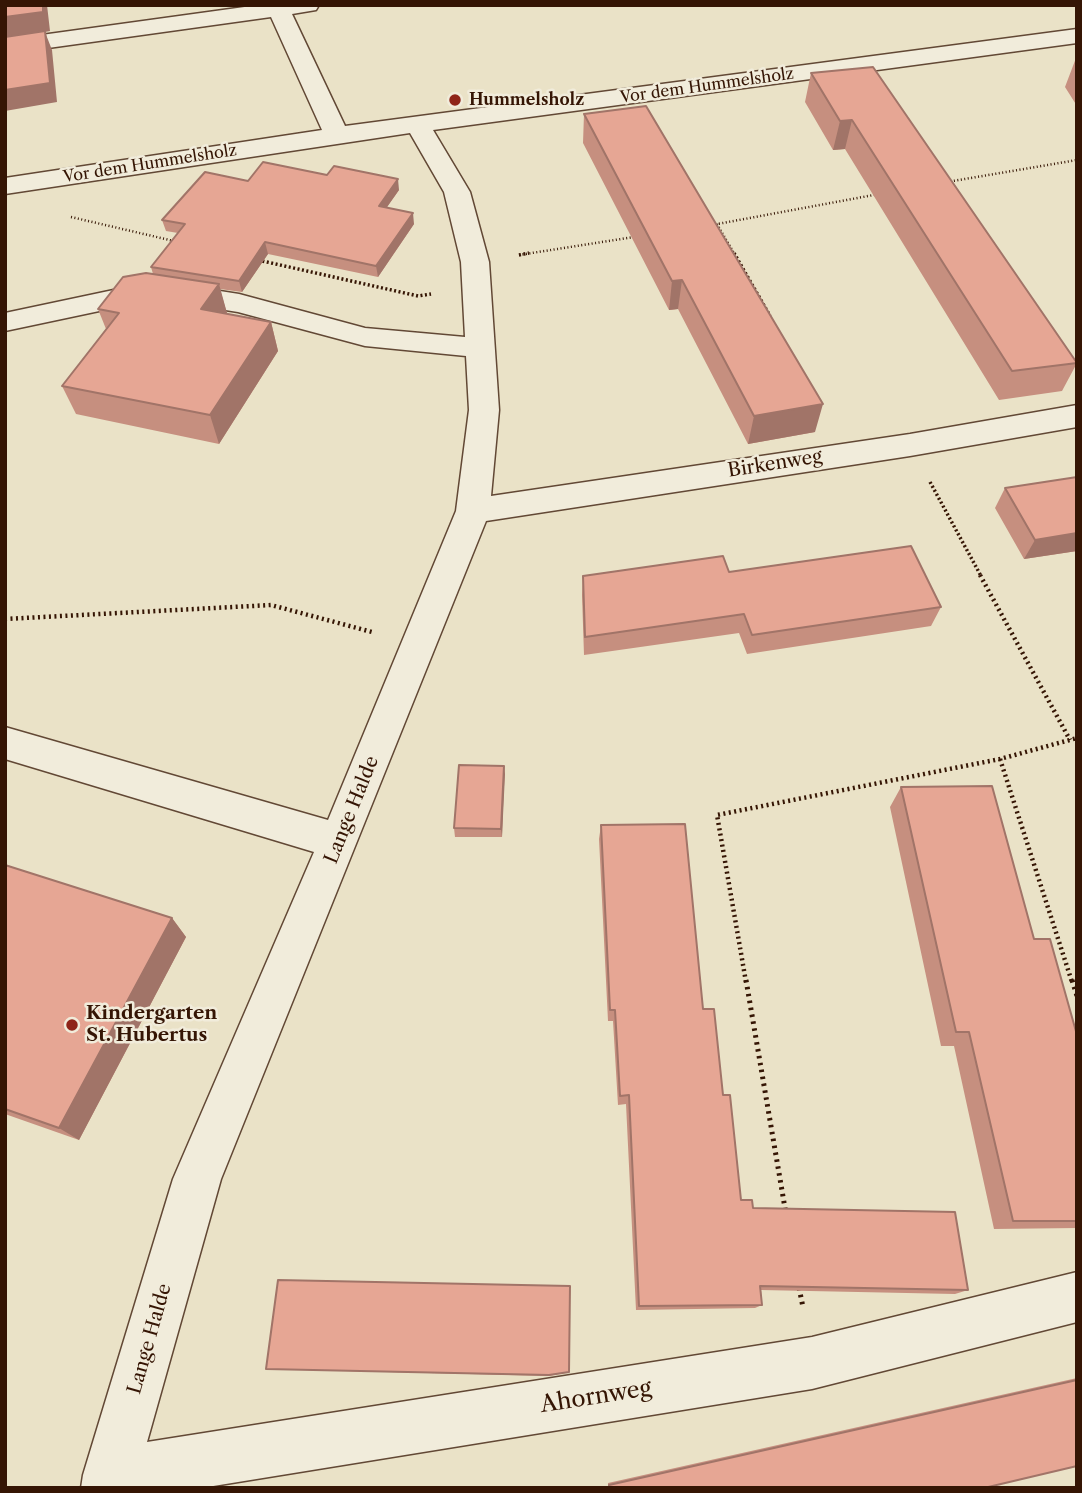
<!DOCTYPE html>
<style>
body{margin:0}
#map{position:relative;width:1082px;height:1493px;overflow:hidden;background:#eae2c7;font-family:"Libre Caslon Text",serif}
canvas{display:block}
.frame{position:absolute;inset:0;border:7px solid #351504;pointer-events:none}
</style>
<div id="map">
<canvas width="1082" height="1493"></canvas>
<div class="frame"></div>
</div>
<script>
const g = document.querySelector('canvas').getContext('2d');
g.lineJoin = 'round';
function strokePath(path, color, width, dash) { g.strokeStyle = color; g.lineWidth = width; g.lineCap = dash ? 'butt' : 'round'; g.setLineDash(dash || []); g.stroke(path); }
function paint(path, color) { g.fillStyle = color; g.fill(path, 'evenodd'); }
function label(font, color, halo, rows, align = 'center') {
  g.font = font + ' "Libre Caslon Text",serif'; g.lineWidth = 5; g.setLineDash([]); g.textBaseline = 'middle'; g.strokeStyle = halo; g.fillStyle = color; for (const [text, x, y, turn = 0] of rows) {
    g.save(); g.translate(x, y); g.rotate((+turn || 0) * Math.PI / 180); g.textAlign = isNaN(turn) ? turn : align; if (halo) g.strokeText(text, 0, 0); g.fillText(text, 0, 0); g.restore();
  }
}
const pathFar3 = new Path2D(`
 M 947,182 L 1077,160
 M 71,217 L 178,242
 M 717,224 L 735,255
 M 712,225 L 879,194
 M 519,255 L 634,237`);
const pathFar2 = new Path2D(`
 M 734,253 L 770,316
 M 519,255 L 529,253
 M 258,260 L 418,296 L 431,294
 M 930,482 L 981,576`);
const pathFar1 = new Path2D(`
 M 980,575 L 1070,740
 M 5,619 L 271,605 L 372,632
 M 1000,759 L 1072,982
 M 746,982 L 717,815 L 1000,759 L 1077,738`);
const path = new Path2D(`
 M 746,980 L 786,1214
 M 1072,980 L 1077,996
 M 799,1288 L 803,1307`);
const minor = new Path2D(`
 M 259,5 L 319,5 L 316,10 L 292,14 L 345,126 L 1077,29 L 1077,43 L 433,130 L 470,192 L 489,262 L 499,410 L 491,496 L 910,434 L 1077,405 L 1077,427 L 910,456 L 486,521 L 221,1179 L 147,1442 L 812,1337 L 1077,1272 L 1077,1322 L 812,1389 L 201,1488 L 81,1488 L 83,1475 L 173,1179 L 314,852 L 5,759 L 5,727 L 328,820 L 456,511 L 469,410 L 466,356 L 365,346 L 238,312 L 156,299 L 5,331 L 5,313 L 156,281 L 239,294 L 365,328 L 465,337 L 461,262 L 444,192 L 410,133 L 5,194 L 5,178 L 322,130 L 271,17 L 5,54 L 5,40 Z`);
const wall = new Path2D(`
 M 1076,58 L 1077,58 L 1077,106 L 1065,87 Z
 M 811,73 L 1077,363 L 1062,391 L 999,400 L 845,149 L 833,150 L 805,102 Z
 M 584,114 L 815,432 L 748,444 L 678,309 L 669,310 L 583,143 Z
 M 248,181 L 399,190 L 387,207 L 414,224 L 378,277 L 268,254 L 242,292 L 220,289 L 227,314 L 271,322 L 278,351 L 219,444 L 76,414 L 62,386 L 106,329 L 98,309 L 153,274 L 151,267 L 178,233 L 166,231 L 162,220 Z
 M 1077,477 L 1077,551 L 1024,559 L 995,508 L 1005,488 Z
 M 729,572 L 941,607 L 931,626 L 747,654 L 739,633 L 584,655 L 582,595 L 583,576 Z
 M 504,766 L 502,837 L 455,837 L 454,828 Z
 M 901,787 L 1034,939 L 1077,1035 L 1077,1228 L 994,1229 L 954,1046 L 941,1046 L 890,807 Z
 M 601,825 L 703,1009 L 723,1095 L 741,1200 L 753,1208 L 968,1290 L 955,1294 L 761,1290 L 762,1305 L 755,1308 L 636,1310 L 626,1104 L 618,1105 L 613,1021 L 608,1021 L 599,839 Z
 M 5,865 L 172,918 L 186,937 L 79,1140 L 5,1114 Z
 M 266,1369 L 569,1372 L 549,1376 Z
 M 1077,1378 L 1077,1466 L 984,1488 L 608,1488 L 608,1483 Z`);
const shadedWall = new Path2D(`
 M 43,5 L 47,5 L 50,31 L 45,32 L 52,50 L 57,102 L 5,111 L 5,17 Z
 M 852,120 L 845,149 L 833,150 L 840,121 Z
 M 398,179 L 399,190 L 380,217 L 379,206 Z
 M 413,213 L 414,224 L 378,277 L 376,266 Z
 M 265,242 L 268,254 L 242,292 L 239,281 Z
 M 682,280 L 678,309 L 669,310 L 672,281 Z
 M 219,284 L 227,313 L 210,338 L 201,309 Z
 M 271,322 L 278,351 L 219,444 L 210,415 Z
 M 823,404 L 815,432 L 748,444 L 754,416 Z
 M 1077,533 L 1077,551 L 1024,559 L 1035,540 Z
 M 504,766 L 505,774 L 502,837 L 501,829 Z
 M 172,918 L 186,937 L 79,1140 L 59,1128 Z`);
const building = new Path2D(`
 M 5,5 L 43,5 L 43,12 L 5,17 Z
 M 45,31 L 50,83 L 5,90 L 5,37 Z
 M 873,67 L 1077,363 L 1012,371 L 852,120 L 840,121 L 811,73 Z
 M 646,106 L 823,404 L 754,416 L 682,280 L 672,281 L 584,114 Z
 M 263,162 L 327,175 L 334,166 L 398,179 L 379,206 L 413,213 L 376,266 L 265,242 L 239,281 L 151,267 L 185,224 L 162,220 L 205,172 L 248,181 Z
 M 146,273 L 219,284 L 201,309 L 271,322 L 210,415 L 62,386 L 119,313 L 98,309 L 123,277 Z
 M 1077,477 L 1077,533 L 1035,540 L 1005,488 Z
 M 911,546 L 941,607 L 752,635 L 744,614 L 585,637 L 583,576 L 723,556 L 729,572 Z
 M 459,765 L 504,766 L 501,829 L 454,828 Z
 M 992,786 L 1034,939 L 1050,939 L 1077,1035 L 1077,1221 L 1013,1221 L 969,1032 L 956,1032 L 901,787 Z
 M 685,824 L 703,1009 L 714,1009 L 723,1095 L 730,1095 L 741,1200 L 752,1200 L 753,1208 L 955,1212 L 968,1290 L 760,1286 L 762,1305 L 639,1306 L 629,1095 L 620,1096 L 615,1010 L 610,1010 L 601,825 Z
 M 5,865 L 172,918 L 59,1128 L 5,1109 Z
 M 278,1280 L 570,1286 L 569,1372 L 549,1375 L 266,1369 Z
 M 1077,1380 L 1077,1466 L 984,1488 L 609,1488 L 609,1485 Z`);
const markers = [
 [455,100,7,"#8f2418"],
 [72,1025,7,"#8f2418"]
];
const farStreetnames = [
 ["Vor dem Hummelsholz",707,86,-8],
 ["Vor dem Hummelsholz",150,164,-9]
];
const farPoinames = [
 ["Hummelsholz",469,100]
];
const streetNames = [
 ["Birkenweg",775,464,-9],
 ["Lange Halde",352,810,-68],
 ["Lange Halde",150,1339,-74]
];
const poiNames = [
 ["Kindergarten",86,1014],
 ["St. Hubertus",86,1036]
];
const nearStreetnames = [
 ["Ahornweg",596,1397,-9]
];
strokePath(minor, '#624835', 3);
strokePath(pathFar3, '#351504', 2.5, [1, 2.5]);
strokePath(pathFar2, '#351504', 3.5, [2, 2.5]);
strokePath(pathFar1, '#351504', 4.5, [2, 3.5]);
strokePath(path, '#351504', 5, [2.5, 4.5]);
paint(minor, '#f1ecdb');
paint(wall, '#c68f7f');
paint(shadedWall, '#a17468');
paint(building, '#e6a694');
strokePath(building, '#a17468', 2);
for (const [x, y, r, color] of markers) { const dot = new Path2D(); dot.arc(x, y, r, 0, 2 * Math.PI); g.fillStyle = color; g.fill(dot); strokePath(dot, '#f1ecdb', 2.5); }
label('16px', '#351504', '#f1ecdb', farStreetnames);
label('bold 16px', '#351504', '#f1ecdb', farPoinames, 'left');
label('19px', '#351504', '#f1ecdb', streetNames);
label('bold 19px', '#351504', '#f1ecdb', poiNames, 'left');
label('23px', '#351504', '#f1ecdb', nearStreetnames);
</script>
